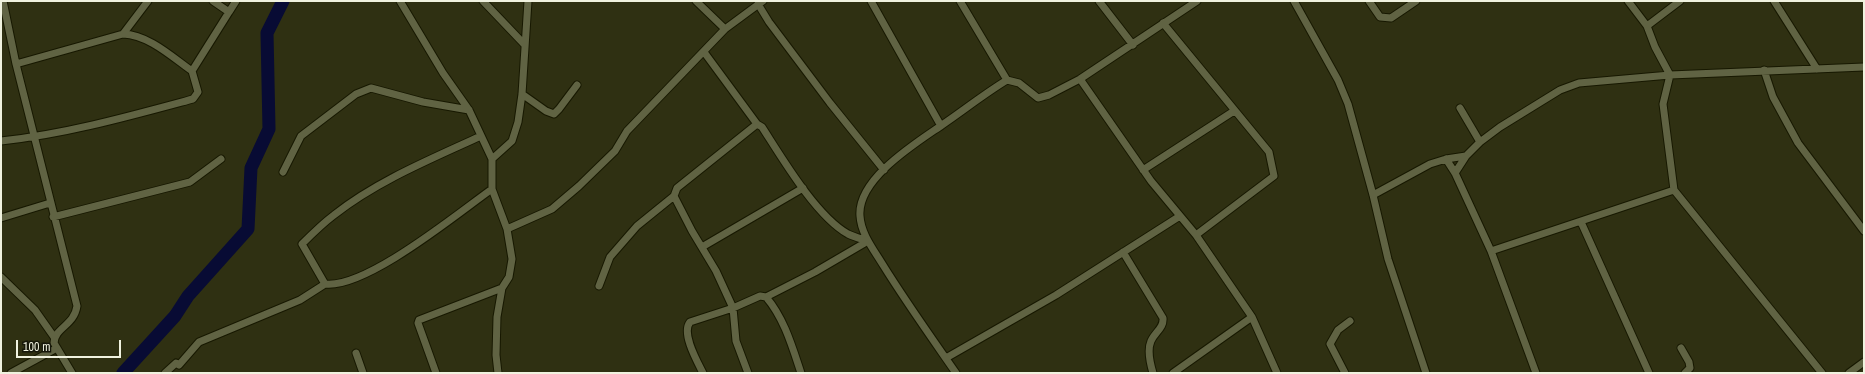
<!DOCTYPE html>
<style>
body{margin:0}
#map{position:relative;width:1865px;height:374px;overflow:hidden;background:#2f3012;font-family:"Archivo Narrow",sans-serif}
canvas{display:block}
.frame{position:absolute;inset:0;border:2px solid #f0f2df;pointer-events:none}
.scale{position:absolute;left:16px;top:340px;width:105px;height:18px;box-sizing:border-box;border:2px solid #f0f2df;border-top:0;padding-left:5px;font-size:12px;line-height:14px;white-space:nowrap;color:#f0f2df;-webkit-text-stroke:3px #16170a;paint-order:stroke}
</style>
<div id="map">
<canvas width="1865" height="374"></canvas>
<div class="frame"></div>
<div class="scale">100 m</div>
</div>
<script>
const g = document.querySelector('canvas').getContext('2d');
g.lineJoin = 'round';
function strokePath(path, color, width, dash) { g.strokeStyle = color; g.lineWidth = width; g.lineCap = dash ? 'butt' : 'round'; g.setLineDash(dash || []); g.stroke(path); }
const river = new Path2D(`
 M 123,373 L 175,316 L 188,296 L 248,229 L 251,168 L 269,129 L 267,33 L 283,1`);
const minor = new Path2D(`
 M 3,1 L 16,64 L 77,306 C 74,326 55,327 54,343 L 72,373
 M 213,1 L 229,12 L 236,1
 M 400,1 L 443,73 L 469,110 L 492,159 L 492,189 L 507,229 L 512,259 L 509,277 L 502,288 L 497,317 L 496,355 L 498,373
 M 483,1 L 524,44
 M 696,1 L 725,29
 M 871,1 L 941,126
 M 960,1 L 1007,80
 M 1099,1 L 1133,45
 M 1294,1 L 1338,80 L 1348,104 L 1373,195 L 1388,259 L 1426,373
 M 1369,1 L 1380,17 L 1391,18 L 1416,1
 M 1628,1 L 1647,26 L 1655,47 L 1670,75 L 1663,104 L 1674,190 L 1822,373
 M 1774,1 L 1817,69
 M 758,4 L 769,22 L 830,103 L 884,170
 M 1163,23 L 1269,152 L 1274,176 L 1196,235
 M 1647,26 L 1680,1
 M 123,34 L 148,1
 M 704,52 L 757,124
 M 16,64 L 123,34 C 149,35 172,57 192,71
 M 1764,70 L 1773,97 L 1798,143 L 1864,231
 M 1080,79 L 1151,181 L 1196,235 L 1252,317 L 1277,373
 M 522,94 L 546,111 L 554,114 L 559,109 L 577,85
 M 1460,108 L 1480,142
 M 1,141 C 66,134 130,116 193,99 L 198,92 L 192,71 L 229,12
 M 492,159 L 512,141 L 518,122 L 522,94 L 528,1
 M 1446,159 L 1455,173 L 1491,251 L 1536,373
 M 1143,170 L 1234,111
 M 283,172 L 301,136 L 356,94 L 371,88 L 423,102 L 469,110
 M 1455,173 L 1466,156
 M 1373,195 L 1430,164 L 1446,159 L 1466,156 L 1480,142 L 1500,127 L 1560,90 L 1579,83 L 1670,75 L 1864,67
 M 674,196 L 692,231 L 716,271 L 733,308 L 736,341 L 748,373
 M 53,217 L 190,182 L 221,159
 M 1,218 L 50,203
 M 1581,222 L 1649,373
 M 507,229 L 552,209 L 579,186 L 615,151 L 627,131 L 725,29 L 763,1
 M 702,247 L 803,188
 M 1491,251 L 1674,190
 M 1123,252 L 1163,318 C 1164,328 1155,332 1151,341 C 1147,350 1150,363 1153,373
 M 1,277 L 35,310 L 54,337
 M 325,284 L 302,244 C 312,234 322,224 334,215 C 377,181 431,159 481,136
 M 599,286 L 610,257 L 637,226 L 674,196 L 677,188 L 757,124 L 762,127 C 782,158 816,216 848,234 C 854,237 862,239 868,241
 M 766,297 C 784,318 792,346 801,373
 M 1681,348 L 1689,362 L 1690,368 L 1685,373
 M 356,353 L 363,373
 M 946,358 L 1056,295 L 1180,216
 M 11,373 L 57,348
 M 165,373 L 176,363 L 179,365 L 199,342 L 300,300 L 325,284 C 366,289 458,213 492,189
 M 436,373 L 418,323 L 419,320 L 502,288
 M 703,373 C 697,361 681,333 690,322 L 733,308 L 760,296 L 766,297 L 815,272 L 868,241
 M 956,373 C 931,337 906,302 883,265 C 874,250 861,234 860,216 C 857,179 916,143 942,125 C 964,110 984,94 1007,80 L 1019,83 L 1038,98 L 1049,95 L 1080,79 L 1197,1
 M 1173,373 L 1252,317
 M 1345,373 L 1330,344 L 1338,330 L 1350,321
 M 1849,373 L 1864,362`);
strokePath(river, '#080b34', 13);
strokePath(minor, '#171800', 9);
strokePath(minor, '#606343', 7);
</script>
